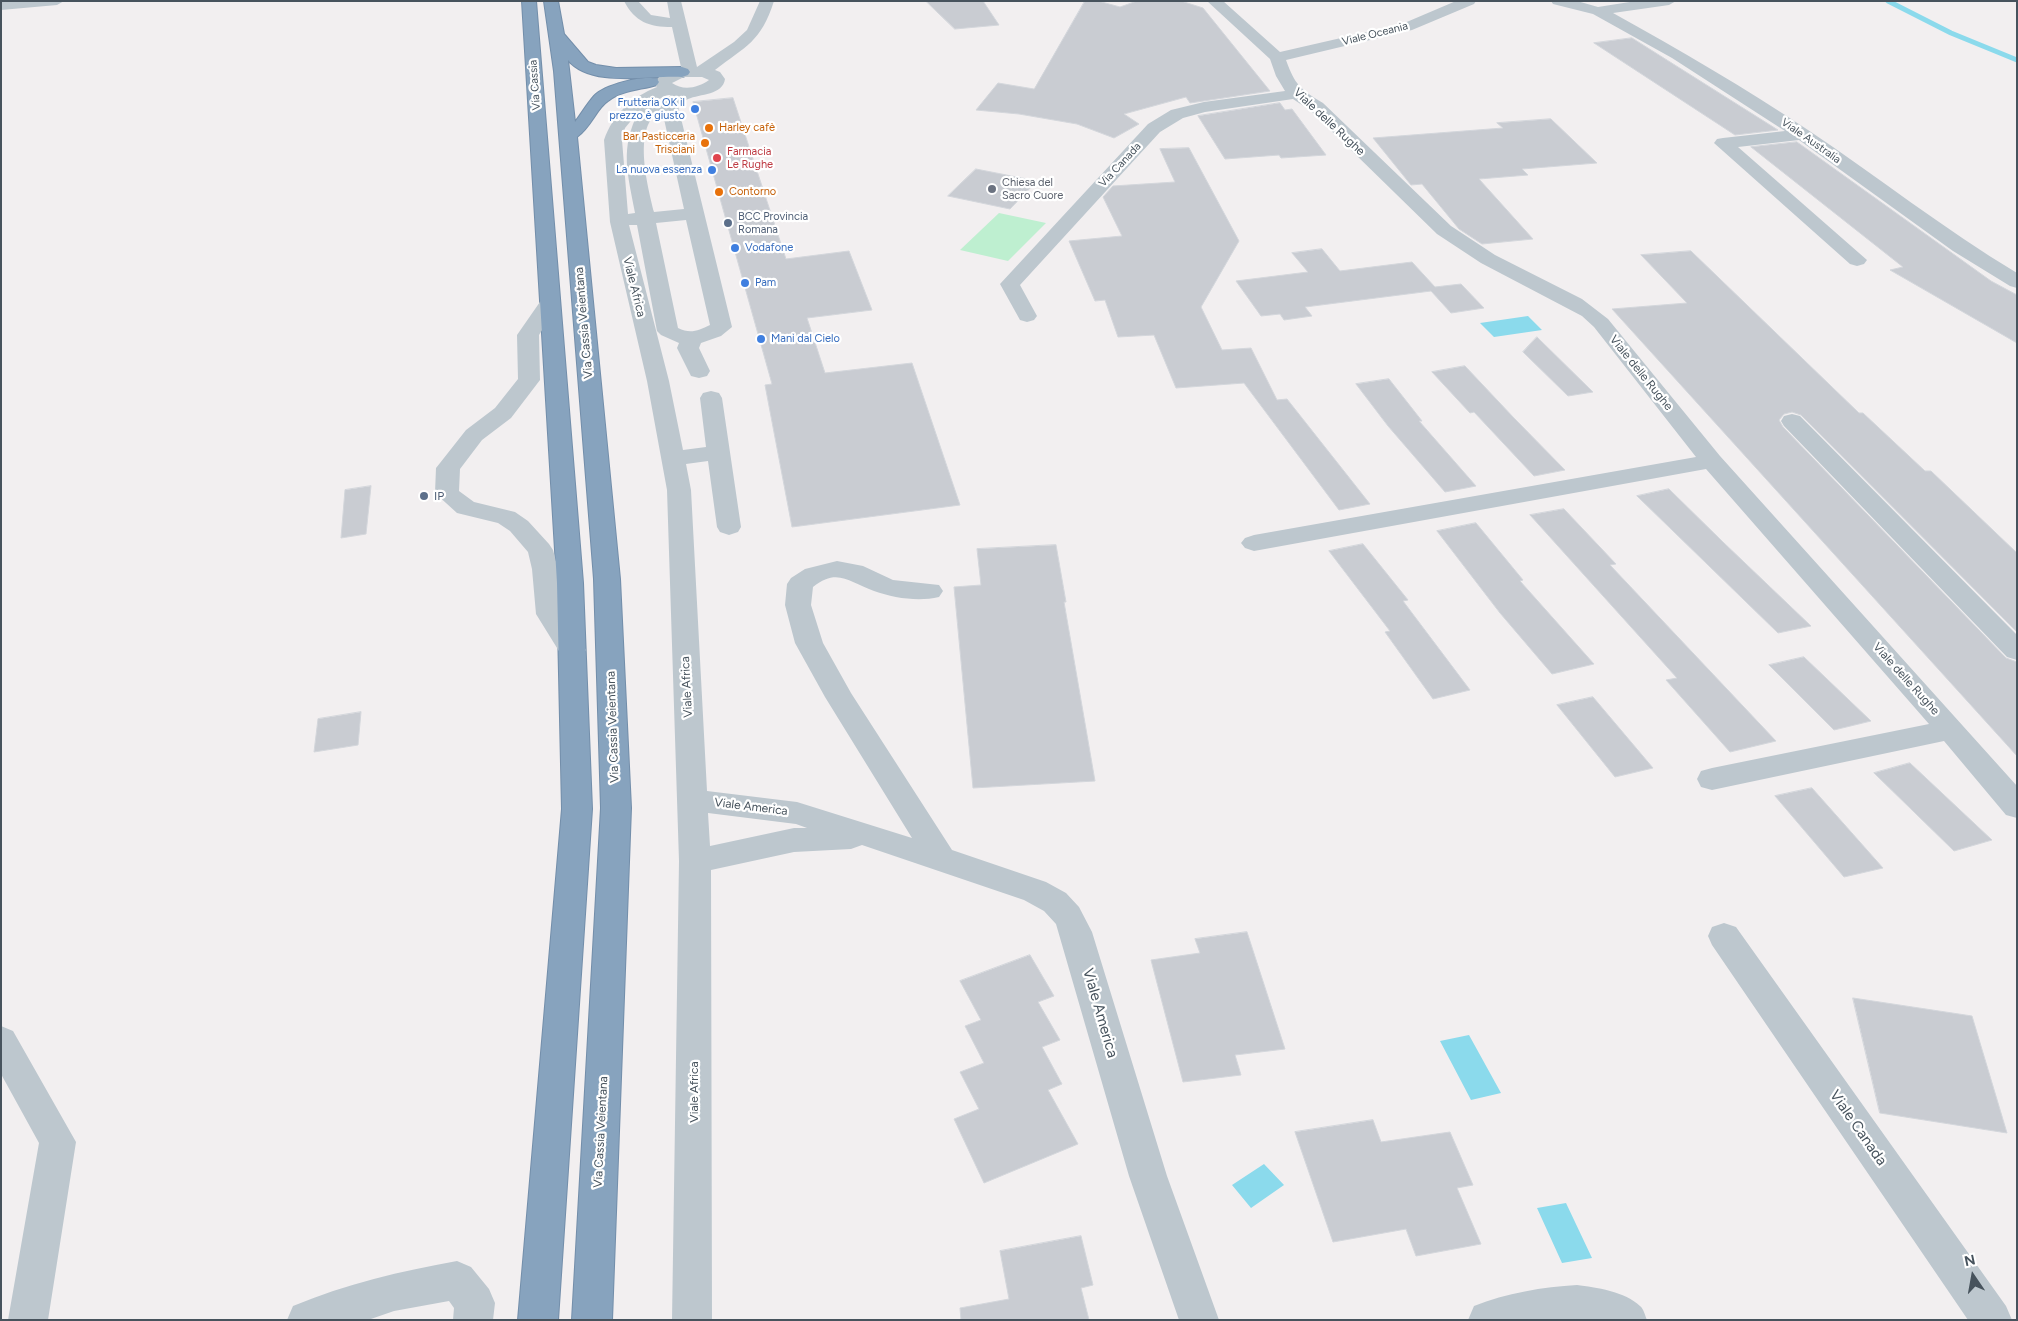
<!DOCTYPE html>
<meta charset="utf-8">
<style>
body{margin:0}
#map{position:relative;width:2018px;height:1321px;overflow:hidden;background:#f2eff0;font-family:Figtree,sans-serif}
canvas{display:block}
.frame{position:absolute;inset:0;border:2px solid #47535d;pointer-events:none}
.north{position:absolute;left:1948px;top:1251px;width:50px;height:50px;-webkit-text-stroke:4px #fff;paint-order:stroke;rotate:348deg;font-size:14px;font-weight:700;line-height:20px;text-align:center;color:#47535d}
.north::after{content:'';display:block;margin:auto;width:18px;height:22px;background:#47535d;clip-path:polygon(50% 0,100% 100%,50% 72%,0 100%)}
</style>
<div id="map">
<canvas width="2018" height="1321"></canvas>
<div class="frame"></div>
<div class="north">N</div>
</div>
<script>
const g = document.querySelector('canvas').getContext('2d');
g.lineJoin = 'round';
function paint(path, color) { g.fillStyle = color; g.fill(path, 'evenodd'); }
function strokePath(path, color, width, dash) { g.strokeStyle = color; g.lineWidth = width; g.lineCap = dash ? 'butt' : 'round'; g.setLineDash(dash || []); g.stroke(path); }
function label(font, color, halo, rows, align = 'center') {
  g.font = font + ' Figtree,sans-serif'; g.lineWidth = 4.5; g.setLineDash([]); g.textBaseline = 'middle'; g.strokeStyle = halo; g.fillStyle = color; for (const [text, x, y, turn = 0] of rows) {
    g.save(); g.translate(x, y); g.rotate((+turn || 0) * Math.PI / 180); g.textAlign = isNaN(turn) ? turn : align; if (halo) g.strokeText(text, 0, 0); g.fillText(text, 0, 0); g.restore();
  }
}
const green = new Path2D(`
 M 999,213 L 1046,223 L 1008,261 L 960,250 Z`);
const water = new Path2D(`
 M 1528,316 L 1542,330 L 1494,337 L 1480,323 Z
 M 1469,1035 L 1501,1093 L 1471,1100 L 1440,1041 Z
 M 1264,1164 L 1284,1185 L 1251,1208 L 1232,1185 Z
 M 1566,1203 L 1592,1258 L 1562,1263 L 1537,1208 Z`);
const stream = new Path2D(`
 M 1888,1 L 1951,33 L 2017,60`);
const building = new Path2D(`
 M 926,1 L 983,1 L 999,25 L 955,29 Z
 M 1085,1 L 1098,1 L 1120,7 L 1137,1 L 1181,1 L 1203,8 L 1270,91 L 1190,103 L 1186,97 L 1124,114 L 1139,124 L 1114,138 L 1077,124 L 1019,114 L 976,110 L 998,83 L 1034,89 Z
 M 1632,38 L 1778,130 L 1735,135 L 1594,43 Z
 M 733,98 L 786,259 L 849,251 L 872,310 L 807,318 L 825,373 L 912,363 L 960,505 L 792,527 L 765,385 L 772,384 L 693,102 Z
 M 1280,103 L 1285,110 L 1292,109 L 1326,155 L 1281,158 L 1279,155 L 1225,159 L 1198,116 Z
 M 1551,119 L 1597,163 L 1522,169 L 1528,175 L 1479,179 L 1533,239 L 1482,244 L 1459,229 L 1422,184 L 1411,185 L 1373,138 L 1503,128 L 1497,123 Z
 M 1797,142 L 1991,281 L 2017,295 L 2017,343 L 1890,270 L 1903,267 L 1751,147 Z
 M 1189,148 L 1239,241 L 1201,307 L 1222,350 L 1251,348 L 1277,400 L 1287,399 L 1370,504 L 1339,510 L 1244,383 L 1176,388 L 1154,335 L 1118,337 L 1105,300 L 1095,301 L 1069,241 L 1122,236 L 1103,197 L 1113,186 L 1175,182 L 1160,149 Z
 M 976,169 L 1037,181 L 1010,209 L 948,196 Z
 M 1322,249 L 1340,271 L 1412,262 L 1435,287 L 1461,284 L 1484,308 L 1451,313 L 1431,291 L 1305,307 L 1312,316 L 1284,320 L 1280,314 L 1261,316 L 1236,281 L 1308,272 L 1292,253 Z
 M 1691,251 L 1859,413 L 1863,413 L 1925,471 L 1931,471 L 2017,553 L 2017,632 L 1801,415 L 1792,412 L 1784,414 L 1779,420 L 1783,427 L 2006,658 L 2017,662 L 2017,756 L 1612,309 L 1687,303 L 1641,255 Z
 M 1537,337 L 1593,392 L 1568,396 L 1523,352 Z
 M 1465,366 L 1514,418 L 1565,470 L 1534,476 L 1474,412 L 1470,413 L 1432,372 Z
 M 1389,379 L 1422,421 L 1419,421 L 1476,486 L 1445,492 L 1388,426 L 1356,384 Z
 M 371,486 L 366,534 L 341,538 L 345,490 Z
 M 1669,489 L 1723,542 L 1811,626 L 1778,633 L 1637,496 Z
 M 1564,509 L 1616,564 L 1610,565 L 1776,741 L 1730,752 L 1666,680 L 1677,678 L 1530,515 Z
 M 1476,523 L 1523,580 L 1520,581 L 1594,664 L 1552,674 L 1500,613 L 1437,531 Z
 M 1363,544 L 1408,600 L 1403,601 L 1470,690 L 1433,699 L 1385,632 L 1390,631 L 1329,551 Z
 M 1056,545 L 1066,602 L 1064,602 L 1095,781 L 973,788 L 954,587 L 981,585 L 977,549 Z
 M 1804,657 L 1871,721 L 1834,730 L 1769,665 Z
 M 1593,697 L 1653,768 L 1615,777 L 1557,705 Z
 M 361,712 L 358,745 L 314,752 L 318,719 Z
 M 1910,763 L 1992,840 L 1954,851 L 1874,773 Z
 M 1812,788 L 1883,868 L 1844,877 L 1775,796 Z
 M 1247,932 L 1285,1049 L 1235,1055 L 1241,1075 L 1183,1082 L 1151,960 L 1200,953 L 1195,939 Z
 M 1030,955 L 1054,996 L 1038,1002 L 1060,1040 L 1042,1047 L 1062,1084 L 1048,1090 L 1078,1144 L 984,1183 L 954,1119 L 979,1109 L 960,1072 L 984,1063 L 965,1026 L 981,1020 L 960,981 Z
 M 1853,998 L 1972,1016 L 2007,1133 L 1880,1113 Z
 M 1373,1120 L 1381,1142 L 1450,1132 L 1473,1185 L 1457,1188 L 1481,1244 L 1416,1256 L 1406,1229 L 1333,1242 L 1295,1132 Z
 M 1081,1236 L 1093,1285 L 1081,1288 L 1089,1320 L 961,1320 L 960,1308 L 1009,1299 L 1000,1251 Z`);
const minor = new Path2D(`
 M 64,1 L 57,5 L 1,10 L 1,2 Z
 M 624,1 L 638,1 L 651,15 L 670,18 L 667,1 L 681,1 L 697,67 L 734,42 L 747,30 L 760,1 L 774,1 C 761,42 746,46 715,70 L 720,72 L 725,79 C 723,95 700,94 688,99 C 684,101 681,104 678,106 L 732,327 L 721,336 L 701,343 L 699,348 L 710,371 L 707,376 L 699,378 L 691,376 L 677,348 L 679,343 L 661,335 L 657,331 L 637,225 L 629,225 L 669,381 L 683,450 L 706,447 L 700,398 L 703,393 L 711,391 L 719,393 L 722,398 L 741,527 L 738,532 L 729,535 L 720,532 L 717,527 L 708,461 L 686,464 L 691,490 L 707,791 L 797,802 L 912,838 L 825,697 L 795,643 L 785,605 L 787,584 L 791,578 L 805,569 L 837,561 L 863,566 L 893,580 L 939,585 L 943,591 L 939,597 C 918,602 894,598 874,591 C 850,583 838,567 813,587 L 811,605 L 823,643 L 851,693 L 952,850 L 1046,882 L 1066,893 L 1079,907 L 1092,932 L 1167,1176 L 1219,1320 L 1179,1320 L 1129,1176 L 1056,924 L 1044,911 L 1024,900 L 862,845 L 851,849 L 794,852 L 711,870 L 712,1320 L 672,1320 L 679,861 L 667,490 L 647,381 L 610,222 L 604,140 C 613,114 632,97 657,87 L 655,84 L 660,75 L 681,67 L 672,27 C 649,27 635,22 624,1 ZM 684,77 L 702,77 L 709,80 C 698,88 683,91 672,83 ZM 668,95 L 671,95 L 665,100 L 648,104 ZM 662,110 L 684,209 L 654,212 C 648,187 631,124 662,110 ZM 639,111 C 619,149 628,174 635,213 L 628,214 L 622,140 L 625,128 ZM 686,220 L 710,325 C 698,331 690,334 678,328 L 656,223 ZM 708,813 L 796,824 L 807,828 L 794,828 L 710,846 Z
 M 1207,1 L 1223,1 L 1280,52 L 1402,24 L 1456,1 L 1476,1 L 1474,4 L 1412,30 L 1286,60 C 1295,85 1300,89 1323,103 L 1451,226 L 1495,255 L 1582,299 L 1608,319 L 1720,456 L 2017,786 L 2017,818 L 2006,815 L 1944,741 L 1712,790 L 1701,787 L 1697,779 L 1701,771 L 1712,768 L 1929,724 L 1706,469 L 1254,551 L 1245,548 L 1241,543 L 1245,538 L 1254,535 L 1696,457 L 1594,327 L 1582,316 L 1481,263 L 1437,234 L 1311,111 L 1293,99 L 1205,112 L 1183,118 L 1160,132 L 1020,285 L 1037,316 L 1034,320 L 1027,322 L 1020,320 L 1000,284 L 1148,124 L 1171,110 L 1204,102 L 1285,91 L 1276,76 L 1270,59 Z
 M 1551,1 L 1577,1 L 1598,7 L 1636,1 L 1676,1 L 1669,5 L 1613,13 C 1680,50 1745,88 1808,130 C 1878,177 1944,229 2017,273 L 2017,288 L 2010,286 L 1953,251 L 1799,140 L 1738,147 L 1867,260 L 1864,264 L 1857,266 L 1850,264 L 1714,143 L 1717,139 L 1723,138 L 1785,131 L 1672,58 L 1593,14 L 1553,4 Z
 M 549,297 L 556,299 L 559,303 L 539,335 L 540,380 L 511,418 L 482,440 L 460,469 L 459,491 L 474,502 L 515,512 L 528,521 L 549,544 L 553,550 L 558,569 L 562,614 L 586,650 L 582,656 L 572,659 L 562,656 L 536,614 L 532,569 L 528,552 L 510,531 L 498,523 L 457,513 L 435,493 L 436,468 L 440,463 L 466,430 L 495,408 L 518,379 L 517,335 L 542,299 Z
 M 1792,414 L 1800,416 L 2017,635 L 2017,660 L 2007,657 L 1784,426 L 1781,421 L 1784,416 Z
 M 1724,923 L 1736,927 L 2006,1306 L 2012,1320 L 1968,1320 L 1712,945 L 1708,936 L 1712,927 Z
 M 1,1026 L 13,1031 L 76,1142 L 48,1320 L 8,1320 L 39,1143 L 1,1074 Z
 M 457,1261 L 471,1267 L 489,1289 L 495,1303 L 493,1320 L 453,1320 L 454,1308 L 449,1301 L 394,1311 L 368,1320 L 287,1320 L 293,1306 C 346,1284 401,1271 457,1261 Z
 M 1577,1285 C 1595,1287 1626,1292 1640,1306 C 1644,1309 1645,1316 1647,1320 L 1468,1320 L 1474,1306 C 1506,1293 1543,1287 1577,1285 Z`);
const highway = new Path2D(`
 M 522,1 L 536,1 L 583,583 L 592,809 L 558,1320 L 518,1320 L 562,809 L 557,583 Z
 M 544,1 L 558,1 L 564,34 L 588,62 L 596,65 L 616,68 L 682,67 L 688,69 L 690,72 L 688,75 L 682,77 C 649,75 591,88 568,60 L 575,122 C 581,114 587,104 594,96 C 604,85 642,75 657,79 L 659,82 L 657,85 C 640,90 622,90 608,101 C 596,109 592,126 577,137 L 620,579 L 631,808 L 612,1320 L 572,1320 L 601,808 L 594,579 L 554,71 Z`);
const markers = [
 [695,109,5,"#3f7fe0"],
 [709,128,5,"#e8710a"],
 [705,143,5,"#e8710a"],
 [717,158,5,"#e0444e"],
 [712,170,5,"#3f7fe0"],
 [992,189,5,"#6b7280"],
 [719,192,5,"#e8710a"],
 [728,223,5,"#5c6f8a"],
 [735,248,5,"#3f7fe0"],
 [745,283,5,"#3f7fe0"],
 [761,339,5,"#3f7fe0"],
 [424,496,5,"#5c6f8a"]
];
const farStreetnames = [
 ["Viale Oceania",1375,34,-14],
 ["Via Cassia",535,85,-94],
 ["Viale Australia",1811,141,35],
 ["Via Canada",1120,165,-47]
];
const farShopnames = [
 ["Frutteria OK il",685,103,"right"],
 ["prezzo è giusto",685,116,"right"],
 ["La nuova essenza",702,170,"right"],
 ["Vodafone",745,248],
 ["Pam",755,283],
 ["Mani dal Cielo",771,339]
];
const farFoodnames = [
 ["Harley cafè",719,128],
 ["Bar Pasticceria",695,137,"right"],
 ["Trisciani",695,150,"right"],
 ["Contorno",729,192]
];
const farHealthnames = [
 ["Farmacia",727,152],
 ["Le Rughe",727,165]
];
const farWorshipnames = [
 ["Chiesa del",1002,183],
 ["Sacro Cuore",1002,196]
];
const farServicenames = [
 ["BCC Provincia",738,217],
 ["Romana",738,230]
];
const streetNames = [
 ["Viale delle Rughe",1329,122,43],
 ["Viale Africa",634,287,76],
 ["Via Cassia Veientana",584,323,-95],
 ["Viale delle Rughe",1641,373,51],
 ["Viale delle Rughe",1906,679,48],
 ["Viale Africa",687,687,-93],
 ["Via Cassia Veientana",613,727,-92],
 ["Viale America",751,807,7],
 ["Viale Africa",694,1092,-90],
 ["Via Cassia Veientana",601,1132,-87]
];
const serviceNames = [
 ["IP",434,496]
];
const nearStreetnames = [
 ["Viale America",1100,1013,74],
 ["Viale Canada",1858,1128,55]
];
paint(green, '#beefd0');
paint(water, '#8bdaec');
strokePath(stream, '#8bdaec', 5);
paint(building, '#c9ccd2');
strokePath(building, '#d3d6db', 1);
strokePath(highway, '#738eaa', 2);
paint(minor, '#bdc7ce');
paint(highway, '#87a3be');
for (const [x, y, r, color] of markers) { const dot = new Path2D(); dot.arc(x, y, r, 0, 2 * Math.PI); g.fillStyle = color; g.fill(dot); strokePath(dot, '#fff', 2); }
label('11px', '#47535d', '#fff', farStreetnames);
label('11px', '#366cbe', '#fff', farShopnames, 'left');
label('11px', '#c56008', '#fff', farFoodnames, 'left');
label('11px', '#be3a42', '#fff', farHealthnames, 'left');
label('11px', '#5b616d', '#fff', farWorshipnames, 'left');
label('11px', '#4e5e75', '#fff', farServicenames, 'left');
label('12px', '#47535d', '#fff', streetNames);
label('12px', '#4e5e75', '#fff', serviceNames, 'left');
label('15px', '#47535d', '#fff', nearStreetnames);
</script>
